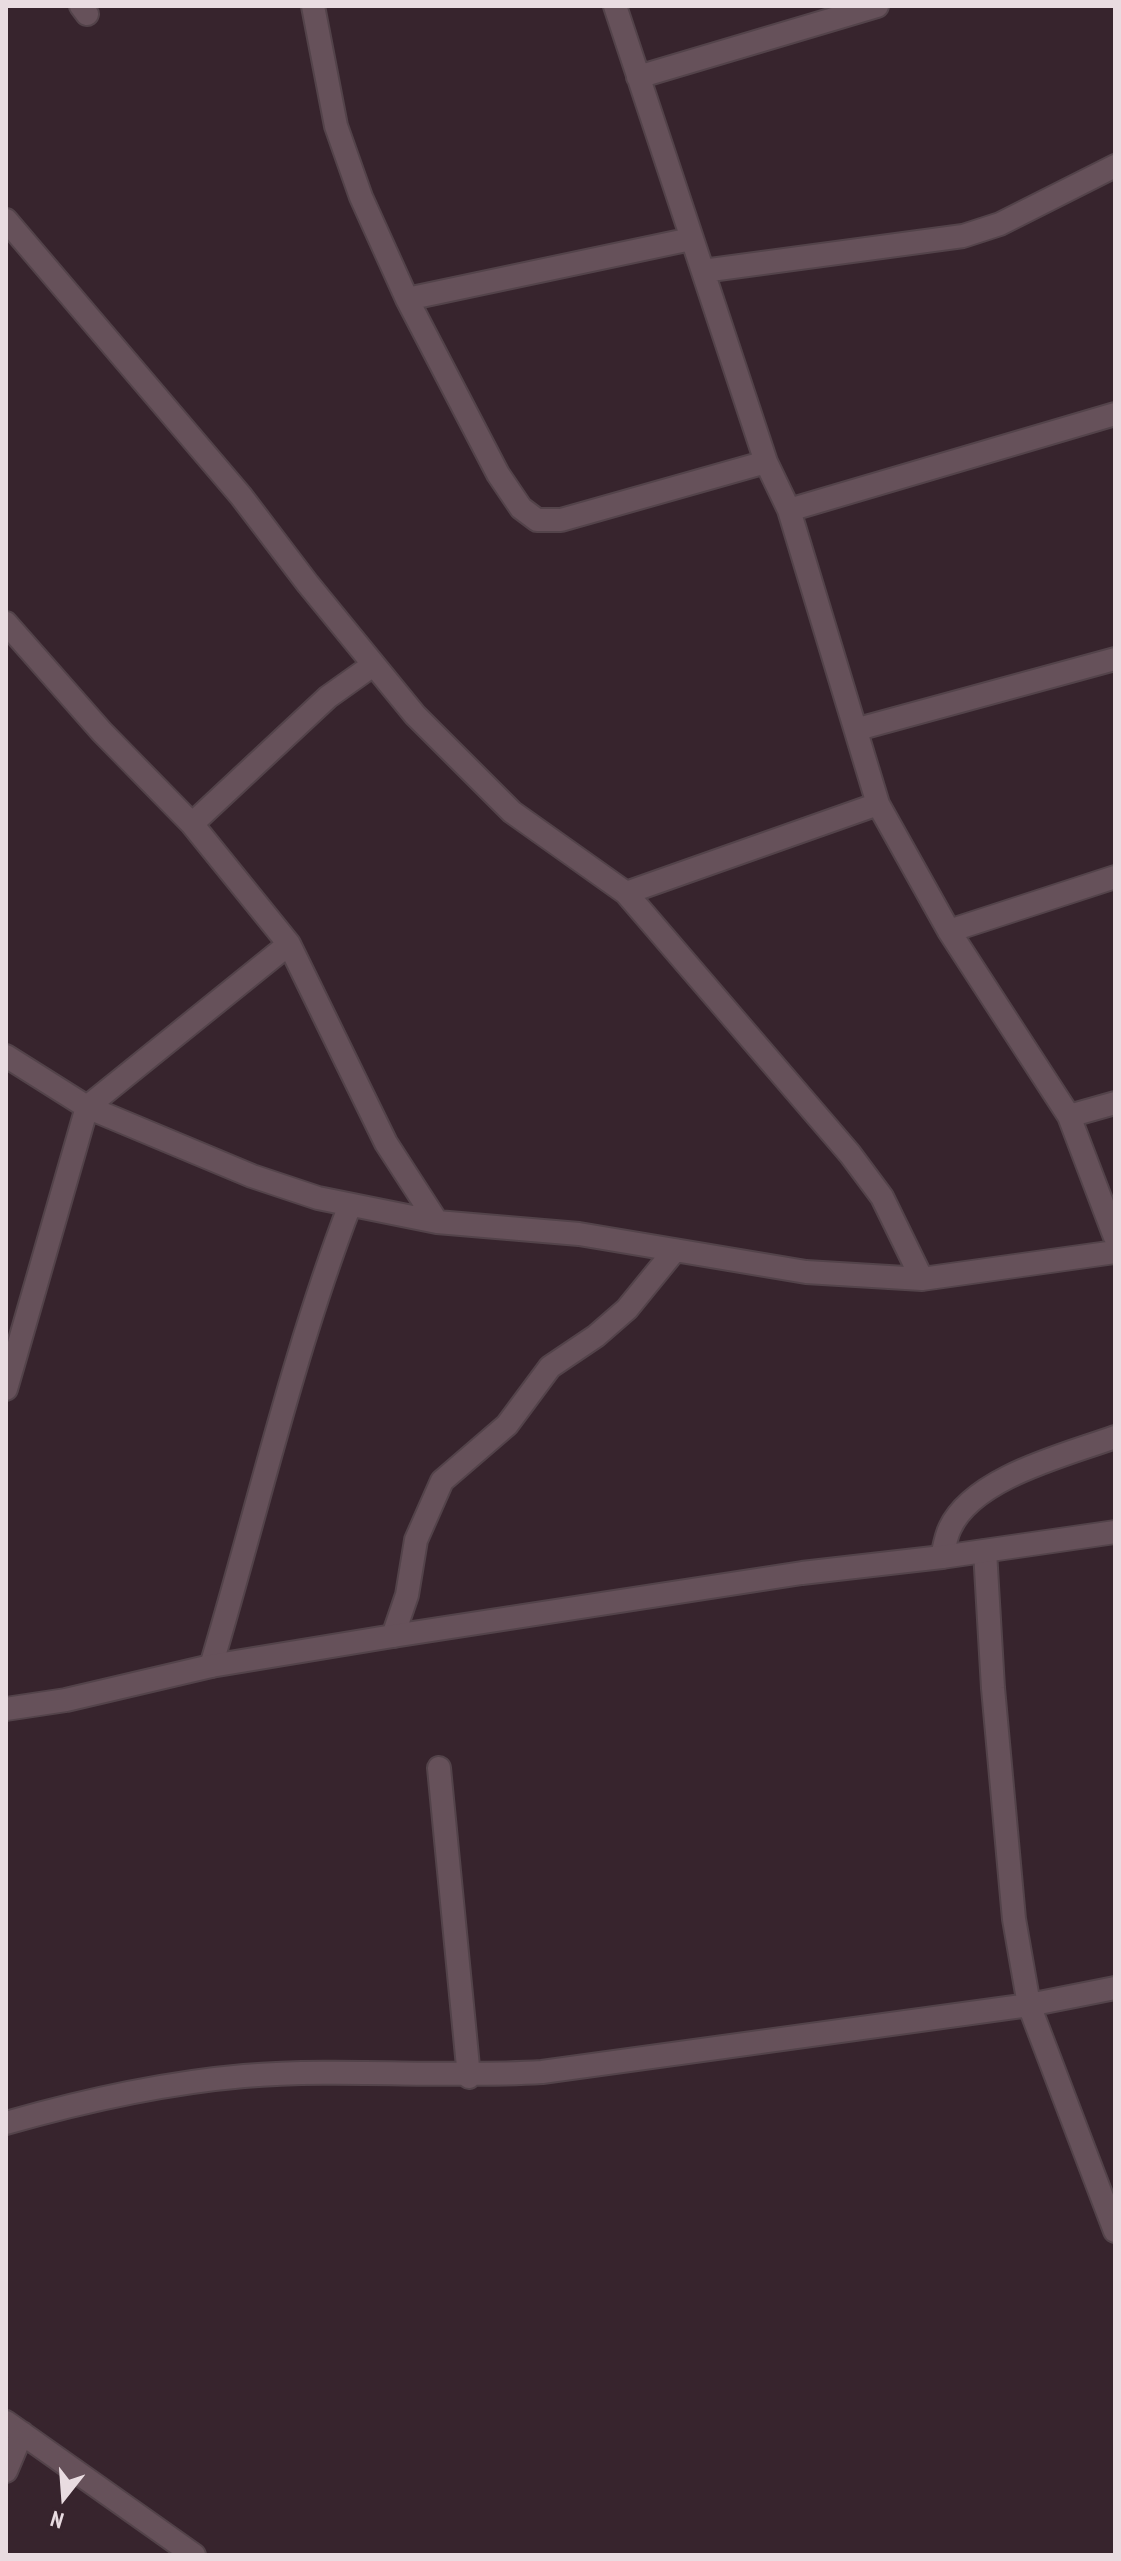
<!DOCTYPE html>
<style>
body{margin:0}
#map{position:relative;width:1121px;height:2561px;overflow:hidden;background:#37242d;font-family:"PT Sans Narrow",sans-serif}
canvas{display:block}
.frame{position:absolute;inset:0;border:8px solid #e9dce1;pointer-events:none}
.north{position:absolute;left:24px;top:2457px;width:80px;height:80px;-webkit-text-stroke:6px #37242d;paint-order:stroke;rotate:197deg;font-size:22px;font-weight:700;line-height:32px;text-align:center;color:#e9dce1}
.north::after{content:'';display:block;margin:auto;width:28px;height:36px;background:#e9dce1;clip-path:polygon(50% 0,100% 100%,50% 72%,0 100%)}
</style>
<div id="map">
<canvas width="1121" height="2561"></canvas>
<div class="frame"></div>
<div class="north">N</div>
</div>
<script>
const g = document.querySelector('canvas').getContext('2d');
g.lineJoin = 'round';
function strokePath(path, color, width, dash) { g.strokeStyle = color; g.lineWidth = width; g.lineCap = dash ? 'butt' : 'round'; g.setLineDash(dash || []); g.stroke(path); }
const minor = new Path2D(`
 M 81,6 L 87,14
 M 313,6 L 336,126 L 361,197 L 407,299 L 498,474 L 521,508 L 537,520 L 561,520 L 766,462
 M 615,6 L 766,462 L 789,510 L 878,804 L 949,931 L 1069,1116 L 1115,1237
 M 638,77 L 877,6
 M 6,220 L 241,496 L 308,584 L 415,715 L 512,812 L 626,893 L 850,1154 L 882,1197 L 922,1279
 M 703,271 L 963,236 L 1000,224 L 1115,166
 M 407,299 L 691,239
 M 789,510 L 1115,414
 M 6,623 L 102,732 L 192,824 L 289,944 L 386,1143 L 437,1222
 M 858,729 L 1115,659
 M 192,824 L 328,697 L 373,665
 M 626,893 L 878,804
 M 949,931 L 1115,877
 M 6,1056 L 87,1107 L 252,1176 L 318,1198 L 437,1222 L 579,1234 L 806,1272 L 922,1279 L 1115,1252
 M 1069,1116 L 1115,1103
 M 6,1389 L 87,1107 L 289,944
 M 985,1551 L 993,1688 L 1014,1919 L 1029,2005 L 1115,2231
 M 942,1557 C 944,1548 946,1536 950,1528 C 974,1477 1066,1455 1115,1437
 M 393,1636 L 407,1595 L 416,1540 L 442,1481 L 507,1425 L 550,1367 L 596,1336 L 627,1309 L 675,1250
 M 211,1666 C 257,1512 292,1356 350,1205
 M 439,1768 L 469,2077
 M 6,2123 C 83,2101 164,2083 244,2076 C 343,2068 443,2078 542,2072 L 1029,2005 L 1115,1988
 M 6,2422 L 194,2555
 M 6,2471 L 22,2433`);
const tertiary = new Path2D(`
 M 6,1709 L 66,1700 L 211,1666 L 393,1636 L 802,1573 L 942,1557 L 1115,1532`);
strokePath(minor, '#53434a', 26);
strokePath(tertiary, '#53434a', 26);
strokePath(minor, '#66515a', 22);
strokePath(tertiary, '#66515a', 22);
</script>
